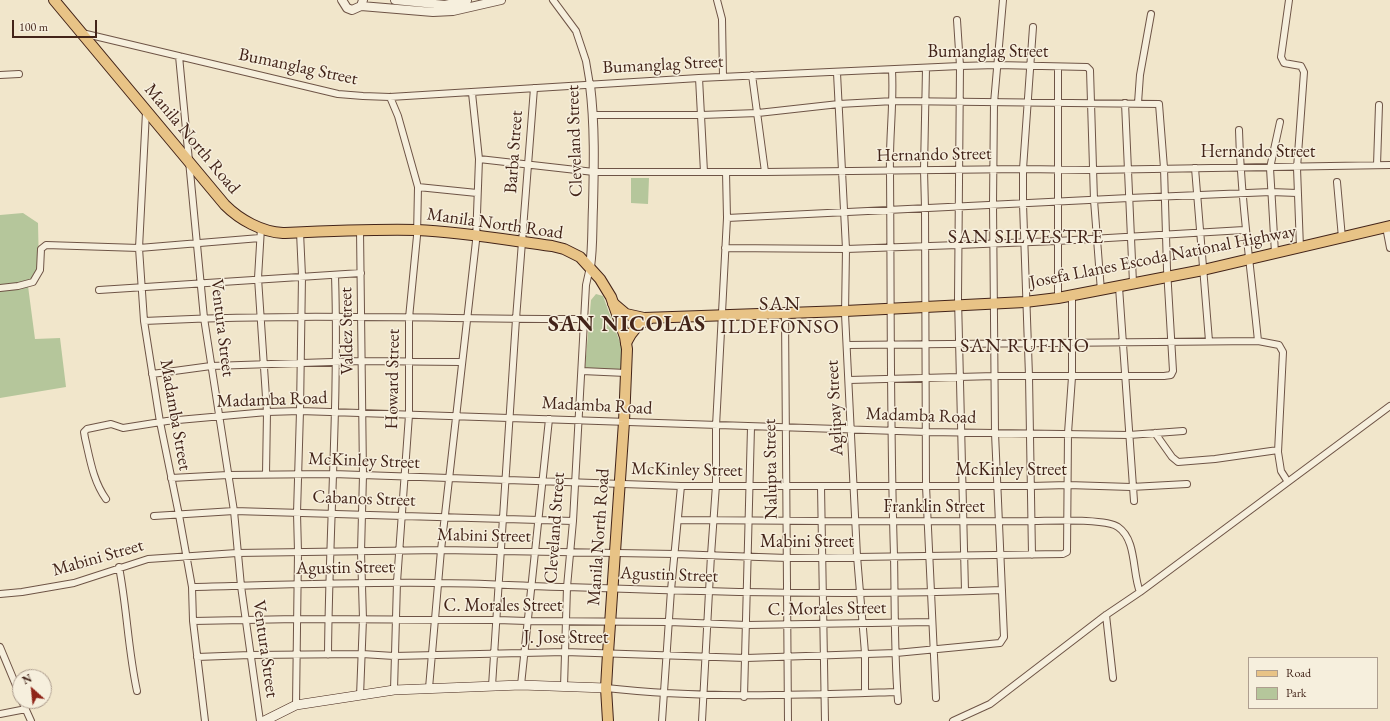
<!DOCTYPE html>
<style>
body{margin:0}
#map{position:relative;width:1390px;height:721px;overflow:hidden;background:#f1e6cb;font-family:"EB Garamond",serif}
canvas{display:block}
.legend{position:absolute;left:1248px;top:657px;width:130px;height:52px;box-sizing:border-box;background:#f6efdd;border:1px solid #ae9e8f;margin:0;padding:5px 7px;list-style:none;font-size:12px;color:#432419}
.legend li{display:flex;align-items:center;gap:8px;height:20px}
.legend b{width:20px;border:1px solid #ae9e8f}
.north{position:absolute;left:12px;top:669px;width:40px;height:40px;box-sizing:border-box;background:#f6efdd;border:1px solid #ae9e8f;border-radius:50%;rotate:333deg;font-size:11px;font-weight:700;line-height:16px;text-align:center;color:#432419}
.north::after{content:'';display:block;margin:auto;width:14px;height:18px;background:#8f2418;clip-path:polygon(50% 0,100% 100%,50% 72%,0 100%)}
.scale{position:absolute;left:12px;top:20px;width:85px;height:18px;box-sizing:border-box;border:2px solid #432419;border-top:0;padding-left:5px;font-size:12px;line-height:14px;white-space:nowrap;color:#432419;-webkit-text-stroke:3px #f6efdd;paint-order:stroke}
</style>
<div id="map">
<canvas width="1390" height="721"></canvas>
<ul class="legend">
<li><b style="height:5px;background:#e8c386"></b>Road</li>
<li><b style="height:11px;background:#b5c69b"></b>Park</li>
</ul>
<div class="north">N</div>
<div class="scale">100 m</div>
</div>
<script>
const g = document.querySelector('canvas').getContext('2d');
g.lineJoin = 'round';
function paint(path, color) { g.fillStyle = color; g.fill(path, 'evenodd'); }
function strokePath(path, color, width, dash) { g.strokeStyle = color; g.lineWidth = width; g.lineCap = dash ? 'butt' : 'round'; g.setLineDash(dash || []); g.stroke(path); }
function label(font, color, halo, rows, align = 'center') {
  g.font = font + ' "EB Garamond",serif'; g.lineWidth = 3; g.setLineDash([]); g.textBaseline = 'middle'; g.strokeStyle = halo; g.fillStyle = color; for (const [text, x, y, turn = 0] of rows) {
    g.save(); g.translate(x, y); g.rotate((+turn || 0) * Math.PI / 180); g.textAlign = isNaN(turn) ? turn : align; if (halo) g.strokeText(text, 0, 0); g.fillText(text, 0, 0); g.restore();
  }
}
const green = new Path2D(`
 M 631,178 L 649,178 L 648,204 L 631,203 Z
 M 23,213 L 38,223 L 39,270 L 28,286 L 35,339 L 60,338 L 66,387 L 0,398 L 0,215 Z
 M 596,294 L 603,296 L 622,348 L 622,371 L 585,368 L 591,300 Z`);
const minor = new Path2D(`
 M 553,0 L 576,31 L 586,61 L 590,85
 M 717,0 L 722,19 L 723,77
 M 1289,0 L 1281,57 L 1284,63 L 1301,66 L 1304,72 L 1297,168 L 1300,248
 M 957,20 L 960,66 L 958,298 L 965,591
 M 82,33 L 338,94 L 363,96 L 390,97 L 699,78 L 960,66 L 997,65 L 1087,67 L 1090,70 L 1094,200 L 1101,291
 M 179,56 L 204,318 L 234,511 L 241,586 L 260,721
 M 1058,67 L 1058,298
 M 926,68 L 924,170 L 925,208 L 926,486 L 936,698
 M 892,70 C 894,104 889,137 890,171 C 891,299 890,427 894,555 C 895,603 894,652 898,701
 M 837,73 L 846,249 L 845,314 L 857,556 L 865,653 L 865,693
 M 0,75 L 19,74
 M 752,75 L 765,172
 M 699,78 L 704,172
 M 390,97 L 398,116 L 418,187 L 417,236 L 409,318 L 409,415 L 397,582 L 394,690
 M 1125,103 L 1133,283
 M 1138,103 L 1140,75 L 1151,14
 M 146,112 L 139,248 L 144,321 L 160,422 L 179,515 L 192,587 L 193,621 L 205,721
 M 593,115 L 701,115 L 758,113 L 839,104 L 894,101 L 1159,104 L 1164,168 L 1167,269 L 1173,371 L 1171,375 L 1164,376 L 995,376 L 849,380
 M 1239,130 C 1241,201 1251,270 1258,341
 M 479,159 L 594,172 L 765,172 L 1023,169 L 1093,170 L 1390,165
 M 1377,165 L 1379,105
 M 1195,168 L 1209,341
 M 1337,182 L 1342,238
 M 418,187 L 477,193
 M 727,218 L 1129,198 L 1271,192 L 1297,193
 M 1386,227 L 1390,248
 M 261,228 L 258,278 L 267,412 L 266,474
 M 725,248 L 846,249 L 958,245 L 1057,241 L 1244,230
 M 1275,253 L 1270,168 L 1280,122
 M 1119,287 L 1134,501
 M 0,288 L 18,286 L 33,282 L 40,270 L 41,249 L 46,245 L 139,248 L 260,238
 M 99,290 L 361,273
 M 785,313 L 788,721
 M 144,321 C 291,313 438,319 584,319
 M 847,345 L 1258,341 L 1279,345 L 1283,352 L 1278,452 L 1281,471 L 1288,482
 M 582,371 L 626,373
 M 152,374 L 211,366 L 362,361 L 461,362
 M 1155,433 L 1172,457 L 1178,462 L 1215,459 L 1278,450
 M 171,478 L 228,475 L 333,474 L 681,486 L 1031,486 L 1068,485 L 1131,487 L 1187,484
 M 821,486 L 825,721
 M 106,499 C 93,481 90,459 85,438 L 84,432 L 87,429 L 111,424 L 123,428 L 167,421 L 267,412 L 300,411 L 927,432 L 1129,435 L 1183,431
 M 154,516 L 234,511 L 573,521
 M 679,520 C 797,521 916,522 1034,521 C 1050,521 1106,518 1118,527 C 1137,540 1132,573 1140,592
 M 1032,555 L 1029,376 L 1023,204 L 1023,169 L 1033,27
 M 119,567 C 127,608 128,650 137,691
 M 192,587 C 273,585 355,582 436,583 C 480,583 523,586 566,587 C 711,592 857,596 1002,590
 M 0,594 L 22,592 L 74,583 L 148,559 L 237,553 L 441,550 L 675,554 L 787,558 L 1063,554 L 1067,552 L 1068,433 L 1072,377 L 1072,296
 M 1106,615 L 1113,678
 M 193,621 L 297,619 L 497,620 L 527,621 L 669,622 L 747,625 L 932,622
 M 0,647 L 20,695
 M 328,655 C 329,528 339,401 335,275
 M 197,657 L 250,655 L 362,654 L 394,656 L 565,652 L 746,658 L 896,653 L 1000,643 L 1004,637 L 995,433 L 993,204 L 994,103 L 1003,0
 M 521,685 L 549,419
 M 492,686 L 516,319 L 534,88
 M 564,687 L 567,587 L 573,521 L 586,285 L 590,267
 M 429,688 L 441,550 L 476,241 L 479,159 L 472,93
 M 606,688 C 703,699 800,695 897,692
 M 360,696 L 363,619 L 361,552 L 363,475 L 360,230
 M 744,697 L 751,427
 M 22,701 L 31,721
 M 296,705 L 298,552 L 297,513 L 300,411 L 302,276 L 300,232
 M 0,714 L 26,709
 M 662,721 L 671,590 L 681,486
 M 702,721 L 711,555 L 716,485 L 716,426 L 727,218 L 726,172
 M 953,721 L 990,704 L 1106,615 L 1140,592 L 1390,406`);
const tertiary = new Path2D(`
 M 342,0 L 347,8 L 352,10 L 361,6 L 363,0
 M 395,0 L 445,5 L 467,0
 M 361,6 L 433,12 L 453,11 L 501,0
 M 590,267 C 593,247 592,227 593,207 C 594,166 595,125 590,85`);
const secondary = new Path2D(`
 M 264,721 L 296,705 L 394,690 L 521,685 L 606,688`);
const primary = new Path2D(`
 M 613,303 L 626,314 L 644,318 L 845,311 L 1025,302 L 1058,298 L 1203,270 L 1390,226
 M 626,343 C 631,332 640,322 651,318`);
const trunk = new Path2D(`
 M 54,0 L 225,205 C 240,220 262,232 283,233 C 328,231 372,229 417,230 C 462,232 507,240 552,246 L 564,249 L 580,257 L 600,279 L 611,297 L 625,337 L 627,349 L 624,422 L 608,653 L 606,688 L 608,721`);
const streetNames = [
 ["Bumanglag Street",988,52],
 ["Bumanglag Street",663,65,-3],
 ["Bumanglag Street",298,67,12],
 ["Manila North Road",192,139,50],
 ["Cleveland Street",575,141,-92],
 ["Barba Street",514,152,-86],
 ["Hernando Street",1258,152],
 ["Hernando Street",934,155,-1],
 ["Manila North Road",495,224,8],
 ["Josefa Llanes Escoda National Highway",1163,257,-11],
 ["Ventura Street",222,328,83],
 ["Valdez Street",347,331,-91],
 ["Howard Street",393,379,-89],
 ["Madamba Road",272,400,-2],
 ["Madamba Road",597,406,3],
 ["Aglipay Street",835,408,-93],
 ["Madamba Street",175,415,80],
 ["Madamba Road",921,416,2],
 ["McKinley Street",364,461,2],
 ["Nalupta Street",771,469,-91],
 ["McKinley Street",687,470,1],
 ["McKinley Street",1011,470],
 ["Cabanos Street",364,499,2],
 ["Franklin Street",934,507],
 ["Cleveland Street",555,528,-86],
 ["Mabini Street",484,536,1],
 ["Manila North Road",599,537,-86],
 ["Mabini Street",807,542],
 ["Mabini Street",98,558,-16],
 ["Agustin Street",345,568,-1],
 ["Agustin Street",669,575,2],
 ["C. Morales Street",503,606],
 ["C. Morales Street",827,609,-1],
 ["J. Jose Street",566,638],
 ["Ventura Street",265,649,82]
];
const quarterNames = [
 ["SAN SILVESTRE",1026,238],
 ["SAN",780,305],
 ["ILDEFONSO",780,328],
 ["SAN RUFINO",1025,347]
];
const districtNames = [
 ["SAN NICOLAS",627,325]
];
paint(green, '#b5c69b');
strokePath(minor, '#6e5446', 8);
strokePath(tertiary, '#6e5446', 10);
strokePath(secondary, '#432419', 10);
strokePath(primary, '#432419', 12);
strokePath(trunk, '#432419', 12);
strokePath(minor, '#f6efdd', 6);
strokePath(tertiary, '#f6efdd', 8);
strokePath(secondary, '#f6efdd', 9);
strokePath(primary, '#e8c386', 10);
strokePath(trunk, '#e8c386', 10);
label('18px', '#432419', '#f6efdd', streetNames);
g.letterSpacing = '1px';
label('20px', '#432419', '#f6efdd', quarterNames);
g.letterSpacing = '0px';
g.letterSpacing = '1px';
label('bold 22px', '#432419', '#f6efdd', districtNames);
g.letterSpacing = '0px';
</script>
